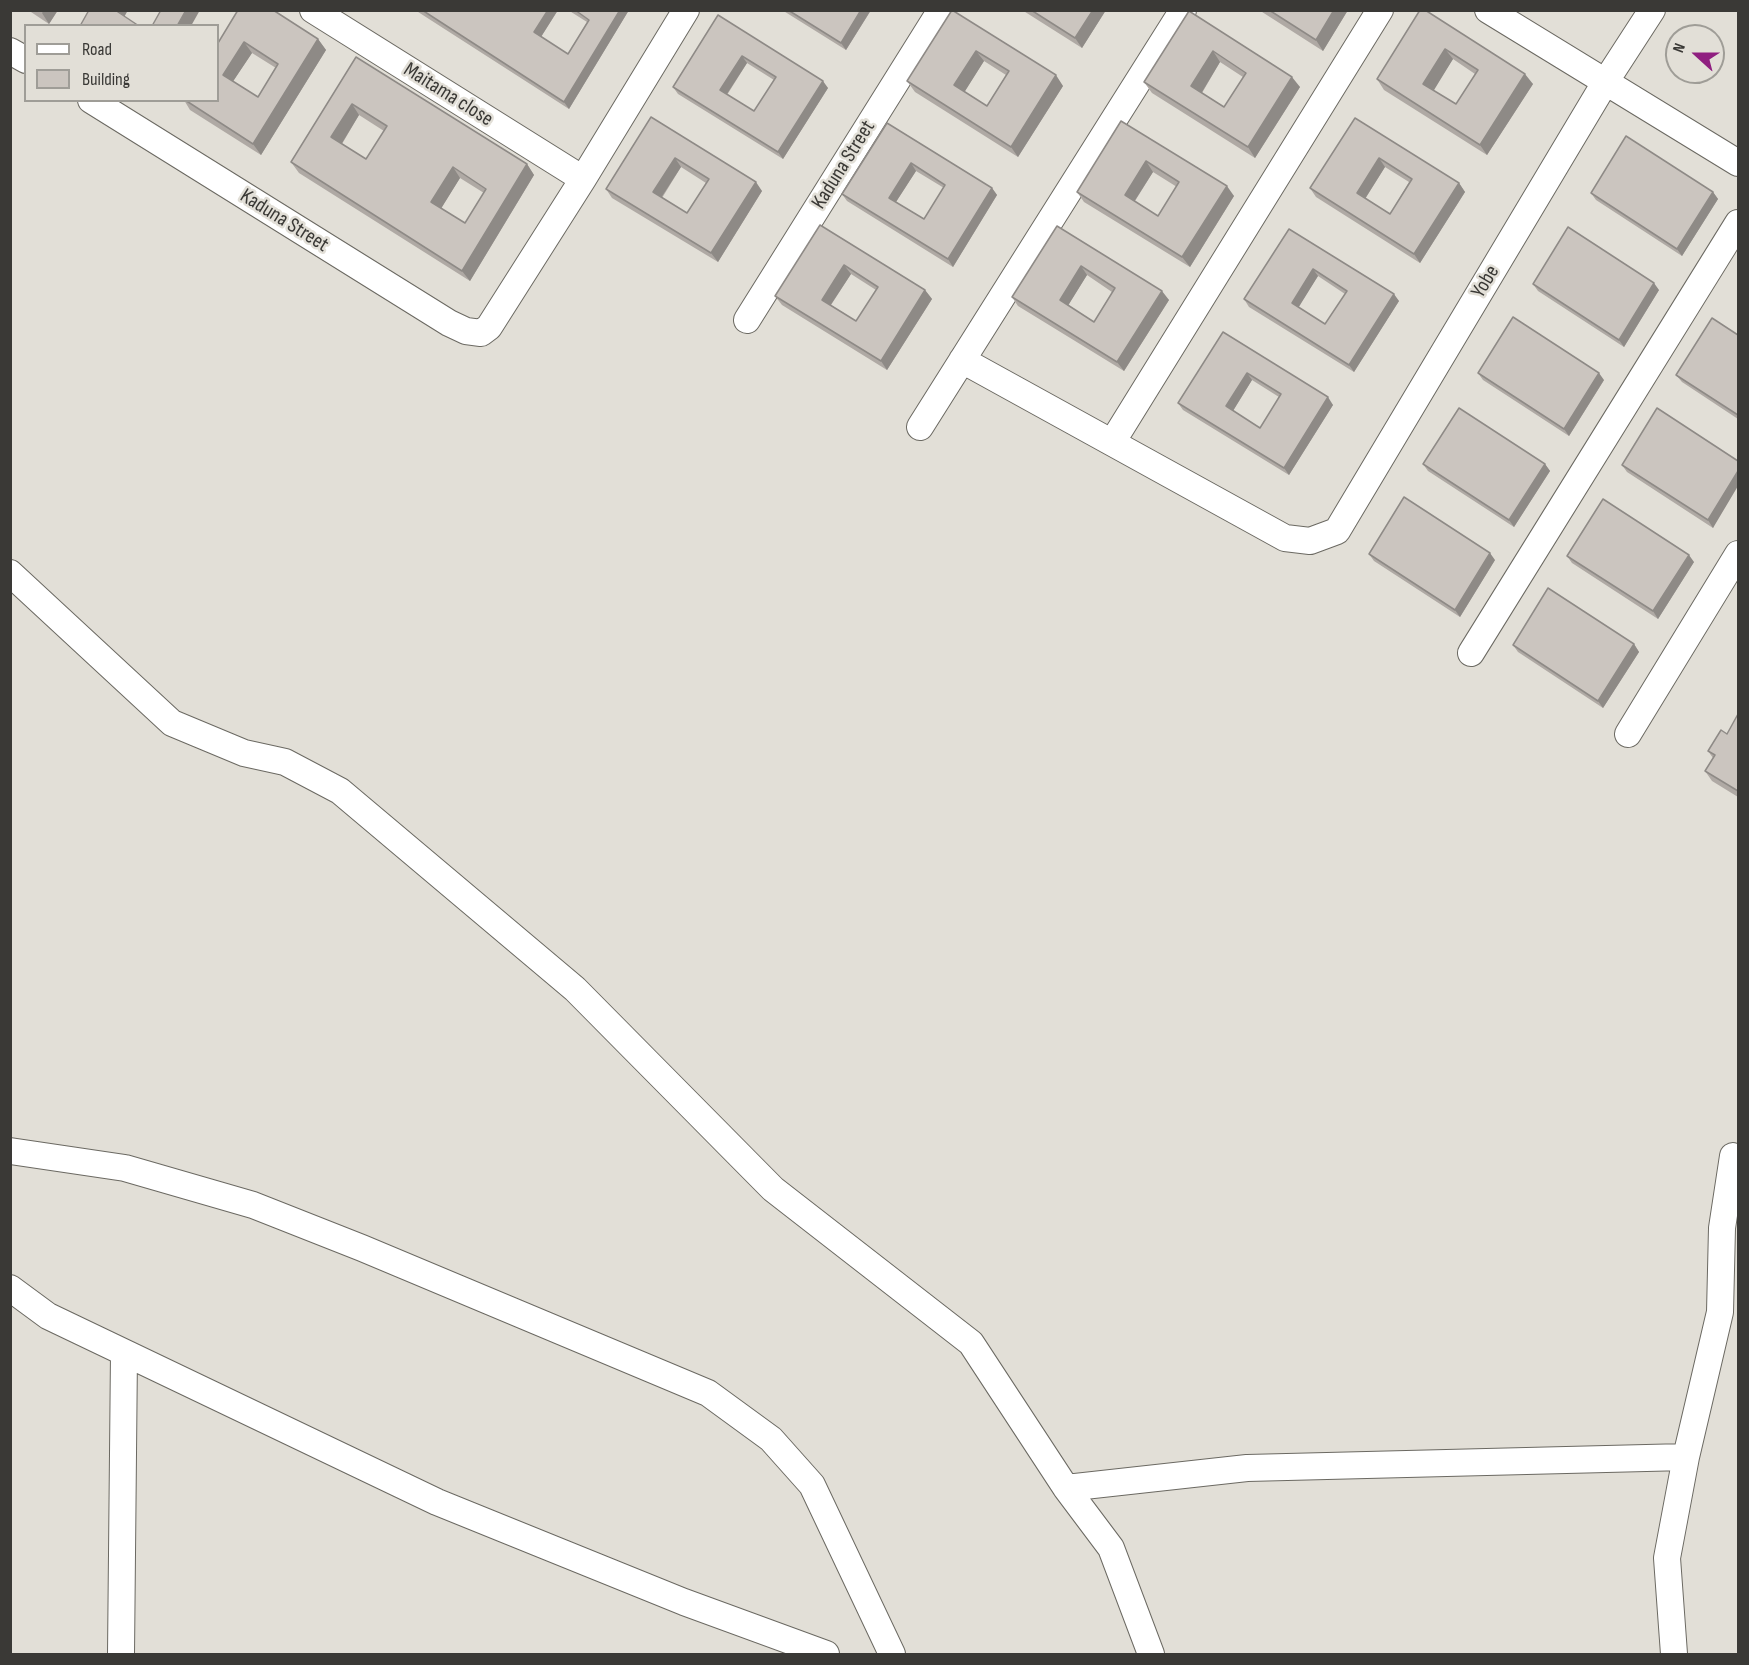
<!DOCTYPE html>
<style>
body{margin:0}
#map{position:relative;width:1749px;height:1665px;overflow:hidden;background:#e2dfd7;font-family:"Sofia Sans Condensed",sans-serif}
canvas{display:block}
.frame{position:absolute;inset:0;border:12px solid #3a3936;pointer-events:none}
.legend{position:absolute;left:24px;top:24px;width:195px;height:78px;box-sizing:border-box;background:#e2dfd7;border:2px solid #9f9d97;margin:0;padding:8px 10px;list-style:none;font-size:18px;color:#3a3936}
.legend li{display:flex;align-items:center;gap:12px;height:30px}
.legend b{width:30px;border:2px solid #9f9d97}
.north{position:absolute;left:1665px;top:24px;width:60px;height:60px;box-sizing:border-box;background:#e2dfd7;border:2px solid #9f9d97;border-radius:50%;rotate:291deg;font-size:16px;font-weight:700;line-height:24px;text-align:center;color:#3a3936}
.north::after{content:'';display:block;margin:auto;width:21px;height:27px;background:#8f1f80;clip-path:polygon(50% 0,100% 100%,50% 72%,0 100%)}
</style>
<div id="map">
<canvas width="1749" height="1665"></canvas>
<div class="frame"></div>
<ul class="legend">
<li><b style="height:8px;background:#fff"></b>Road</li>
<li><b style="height:16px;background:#cbc5bf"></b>Building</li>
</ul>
<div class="north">N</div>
</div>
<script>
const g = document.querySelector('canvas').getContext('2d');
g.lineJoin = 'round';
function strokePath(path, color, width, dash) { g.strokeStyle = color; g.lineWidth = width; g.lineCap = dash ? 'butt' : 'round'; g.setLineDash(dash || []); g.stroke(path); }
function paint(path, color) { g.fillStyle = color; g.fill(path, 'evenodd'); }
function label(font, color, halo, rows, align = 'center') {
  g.font = font + ' "Sofia Sans Condensed",sans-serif'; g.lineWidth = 5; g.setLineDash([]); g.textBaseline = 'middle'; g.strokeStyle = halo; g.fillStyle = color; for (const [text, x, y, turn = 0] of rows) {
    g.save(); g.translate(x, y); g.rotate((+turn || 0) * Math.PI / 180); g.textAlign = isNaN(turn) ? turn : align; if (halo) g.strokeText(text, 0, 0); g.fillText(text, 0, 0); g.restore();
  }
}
const minor = new Path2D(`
 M 313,10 L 583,179
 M 1488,10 L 1738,163
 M 10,51 L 26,60
 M 91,100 L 449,323 L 466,331 L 481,333 L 489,327 L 583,179 L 686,10
 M 747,320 L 941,10
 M 962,360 L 1285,538 L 1310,541 L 1337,531 L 1606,81 L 1652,10
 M 920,427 L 1183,10
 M 1113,441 L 1380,10
 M 10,573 L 172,723 L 244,753 L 285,762 L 340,791 L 575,989 L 773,1189 L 971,1343 L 1066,1488 L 1111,1548 L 1151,1654
 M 1471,653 L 1738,223
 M 1628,734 L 1738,554
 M 10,1151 L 125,1168 L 253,1205 L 362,1248 L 708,1393 L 771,1439 L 812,1485 L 892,1654
 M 10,1288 L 48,1316 L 437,1502 L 684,1602 L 826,1654
 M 1066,1488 L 1247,1468 L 1686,1457
 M 121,1654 L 124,1353
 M 1674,1654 L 1667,1558 L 1686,1457 L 1720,1312 L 1722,1228 L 1733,1156`);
const wall = new Path2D(`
 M 28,10 L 58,10 L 49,24 Z
 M 238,10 L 318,39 L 326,50 L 261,155 L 190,110 L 184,100 L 218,100 ZM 252,53 L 276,68 L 258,97 L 233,81 Z
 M 415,10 L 558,10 L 541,37 L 568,54 L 587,22 L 568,10 L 629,10 L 569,109 Z
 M 782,10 L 871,10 L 846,50 Z
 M 952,10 L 1063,86 L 1018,157 L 915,92 L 907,81 ZM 984,61 L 1006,75 L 987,106 L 964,92 Z
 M 1022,10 L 1106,10 L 1082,48 Z
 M 1259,10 L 1348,10 L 1323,51 Z
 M 1420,10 L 1533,84 L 1487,155 L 1384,90 L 1377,79 ZM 1453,59 L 1475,74 L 1456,104 L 1433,90 Z
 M 1189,11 L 1300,87 L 1255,158 L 1152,93 L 1144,82 ZM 1220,62 L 1243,77 L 1224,107 L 1202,93 Z
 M 718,15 L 828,88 L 783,159 L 678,94 L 673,87 ZM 747,63 L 774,80 L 754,111 L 727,95 Z
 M 356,57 L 527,164 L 534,175 L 470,281 L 299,173 L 291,162 ZM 359,115 L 384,131 L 366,159 L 342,144 ZM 460,178 L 484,193 L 465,223 L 441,208 Z
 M 651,117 L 762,191 L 718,262 L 612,198 L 606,189 ZM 681,167 L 706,183 L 687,213 L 662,198 Z
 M 1355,118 L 1459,183 L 1465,192 L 1420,263 L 1316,197 L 1310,188 ZM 1385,167 L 1409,182 L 1390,214 L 1365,199 Z
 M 1121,121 L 1234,196 L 1190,267 L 1084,202 L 1077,192 ZM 1153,172 L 1177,187 L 1158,216 L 1135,201 Z
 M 887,123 L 992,188 L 997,195 L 953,267 L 847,201 L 842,194 ZM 916,171 L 944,188 L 924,219 L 896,202 Z
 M 1713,192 L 1718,199 L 1682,256 L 1596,200 L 1591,193 Z
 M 820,225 L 925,290 L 932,299 L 887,370 L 782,305 L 775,296 ZM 851,274 L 876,290 L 856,321 L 831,305 Z
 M 1057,226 L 1169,300 L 1124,371 L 1018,306 L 1012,297 ZM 1087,275 L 1112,292 L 1094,322 L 1068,305 Z
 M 1289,229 L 1399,301 L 1354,372 L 1249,307 L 1244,299 ZM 1318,276 L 1345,294 L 1325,324 L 1298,307 Z
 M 1533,284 L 1659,290 L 1624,347 L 1538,291 Z
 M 1223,332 L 1333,405 L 1289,475 L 1183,410 L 1178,403 ZM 1252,380 L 1279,397 L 1260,428 L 1233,411 Z
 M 1738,335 L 1738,419 L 1682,382 L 1676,375 Z
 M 1478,373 L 1604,380 L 1569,436 L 1483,380 Z
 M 1738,461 L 1713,528 L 1627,472 L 1622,465 Z
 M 1423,464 L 1545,464 L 1550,471 L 1514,527 L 1428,471 Z
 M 1369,554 L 1495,560 L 1460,617 L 1374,561 Z
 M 1567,556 L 1694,562 L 1658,619 L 1572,563 Z
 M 1634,644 L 1639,652 L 1603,708 L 1518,652 L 1513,645 Z
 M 1738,714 L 1738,797 L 1712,781 L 1705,771 L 1713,758 L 1708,751 L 1727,734 Z`);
const shadedWall = new Path2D(`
 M 44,10 L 58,10 L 49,24 L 42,13 Z
 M 115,10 L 128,10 L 122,21 Z
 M 186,10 L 200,10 L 191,26 L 177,26 Z
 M 548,10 L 558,10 L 539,40 L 534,32 Z
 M 620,10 L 629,10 L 569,109 L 564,102 Z
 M 861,10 L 871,10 L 846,50 L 841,43 Z
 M 1093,10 L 1106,10 L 1082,48 L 1075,38 Z
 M 1334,10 L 1348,10 L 1323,51 L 1316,40 Z
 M 318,39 L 326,50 L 261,155 L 253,144 Z
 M 244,42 L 252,53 L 230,86 L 223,75 Z
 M 1445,49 L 1453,59 L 1431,95 L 1423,84 Z
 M 976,51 L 984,61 L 962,96 L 954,85 Z
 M 1213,51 L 1220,62 L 1199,97 L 1191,86 Z
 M 742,56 L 747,63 L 725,97 L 720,90 Z
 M 1525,74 L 1533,84 L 1487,155 L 1480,145 Z
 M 1056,75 L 1063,86 L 1018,157 L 1011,147 Z
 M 1292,77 L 1300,87 L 1255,158 L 1248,147 Z
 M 823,81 L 828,88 L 783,159 L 778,152 Z
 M 352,104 L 359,115 L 339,148 L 331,137 Z
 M 675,158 L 681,167 L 659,201 L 653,192 Z
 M 1379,158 L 1385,167 L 1363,202 L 1357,193 Z
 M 1146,161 L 1153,172 L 1132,205 L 1125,195 Z
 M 911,163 L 916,171 L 894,205 L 889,198 Z
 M 527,164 L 534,175 L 470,281 L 462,271 Z
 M 453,167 L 460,178 L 439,212 L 431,202 Z
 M 756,182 L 762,191 L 718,262 L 711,253 Z
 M 1459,183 L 1465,192 L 1420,263 L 1414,254 Z
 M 1227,186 L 1234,196 L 1190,267 L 1182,257 Z
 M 992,188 L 997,195 L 953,267 L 948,259 Z
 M 1713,192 L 1718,199 L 1682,256 L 1677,249 Z
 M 844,265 L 851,274 L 828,309 L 822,300 Z
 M 1081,266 L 1087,275 L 1066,309 L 1060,300 Z
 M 1313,269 L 1318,276 L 1297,310 L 1292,303 Z
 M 1654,283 L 1659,290 L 1624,347 L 1619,340 Z
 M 925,290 L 932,299 L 887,370 L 881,361 Z
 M 1162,291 L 1169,300 L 1124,371 L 1117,362 Z
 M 1394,294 L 1399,301 L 1354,372 L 1349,365 Z
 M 1247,373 L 1252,380 L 1231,414 L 1226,406 Z
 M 1599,373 L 1604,380 L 1569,436 L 1564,429 Z
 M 1328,397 L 1333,405 L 1289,475 L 1284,468 Z
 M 1545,464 L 1550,471 L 1514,527 L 1509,520 Z
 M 1738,471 L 1738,486 L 1713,528 L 1708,520 Z
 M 1490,553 L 1495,560 L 1460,617 L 1455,610 Z
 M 1689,555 L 1694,562 L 1658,619 L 1653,611 Z
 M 1634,644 L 1639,652 L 1603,708 L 1598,701 Z`);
const building = new Path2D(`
 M 89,10 L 115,10 L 139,26 L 80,26 Z
 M 161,10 L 186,10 L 177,26 L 152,26 Z
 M 238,10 L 273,10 L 318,39 L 253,144 L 185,100 L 218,100 L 218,43 ZM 244,42 L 278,64 L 258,97 L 223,75 Z
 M 422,10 L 548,10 L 534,32 L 568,54 L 589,20 L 575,10 L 620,10 L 564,102 Z
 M 788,10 L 861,10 L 841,43 Z
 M 952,10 L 1056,75 L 1011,147 L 907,81 ZM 976,51 L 1009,71 L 987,106 L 954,85 Z
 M 1031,10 L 1093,10 L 1075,38 Z
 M 1269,10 L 1334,10 L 1316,40 Z
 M 1420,10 L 1425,10 L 1525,74 L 1480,145 L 1377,79 ZM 1445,49 L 1478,70 L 1456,104 L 1423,84 Z
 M 1189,11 L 1292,77 L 1248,147 L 1144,82 ZM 1213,51 L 1246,73 L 1224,107 L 1191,86 Z
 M 718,15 L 823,81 L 778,152 L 673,87 ZM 742,56 L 776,77 L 754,111 L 720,90 Z
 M 356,57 L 527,164 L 462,271 L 291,162 ZM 352,104 L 387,126 L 366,159 L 331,137 ZM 453,167 L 486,189 L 465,223 L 431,202 Z
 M 651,117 L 756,182 L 711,253 L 606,189 ZM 675,158 L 709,179 L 687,213 L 653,192 Z
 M 1355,118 L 1459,183 L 1414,254 L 1310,188 ZM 1379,158 L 1412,179 L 1390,214 L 1357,193 Z
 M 1121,121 L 1227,186 L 1182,257 L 1077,192 ZM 1146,161 L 1179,182 L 1158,216 L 1125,195 Z
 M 887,123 L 992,188 L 948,259 L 842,194 ZM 911,163 L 945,185 L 924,219 L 889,198 Z
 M 1626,136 L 1713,192 L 1677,249 L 1591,193 Z
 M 820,225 L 925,290 L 881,361 L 775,296 ZM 844,265 L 878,287 L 856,321 L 822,300 Z
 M 1057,226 L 1162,291 L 1117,362 L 1012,297 ZM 1081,266 L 1115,288 L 1094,322 L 1060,300 Z
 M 1568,227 L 1654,283 L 1619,340 L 1533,284 Z
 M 1289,229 L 1394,294 L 1349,365 L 1244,299 ZM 1313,269 L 1347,291 L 1325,324 L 1292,303 Z
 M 1513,317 L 1599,373 L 1564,429 L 1478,373 Z
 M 1712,318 L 1738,335 L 1738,415 L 1676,375 Z
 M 1223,332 L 1328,397 L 1284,468 L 1178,403 ZM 1247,373 L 1281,394 L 1260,428 L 1226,406 Z
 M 1459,408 L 1545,464 L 1509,520 L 1423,464 Z
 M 1657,408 L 1738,461 L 1738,471 L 1708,520 L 1622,465 Z
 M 1404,497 L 1490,553 L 1455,610 L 1369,554 Z
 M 1603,499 L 1689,555 L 1653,611 L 1567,556 Z
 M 1548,588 L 1634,644 L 1598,701 L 1513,645 Z
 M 1738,714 L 1738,791 L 1705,771 L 1715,755 L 1708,751 L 1721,730 L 1727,734 Z`);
const streetNames = [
 ["Maitama close",448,95,32],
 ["Kaduna Street",844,165,-58],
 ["Kaduna Street",284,221,32],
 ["Yobe",1486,282,-59]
];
strokePath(minor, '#6b6962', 28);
strokePath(minor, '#fff', 26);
paint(wall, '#afa9a4');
paint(shadedWall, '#8e8a86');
paint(building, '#cbc5bf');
strokePath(building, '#8e8a86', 1.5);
label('21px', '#3a3936', '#e2dfd7', streetNames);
</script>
